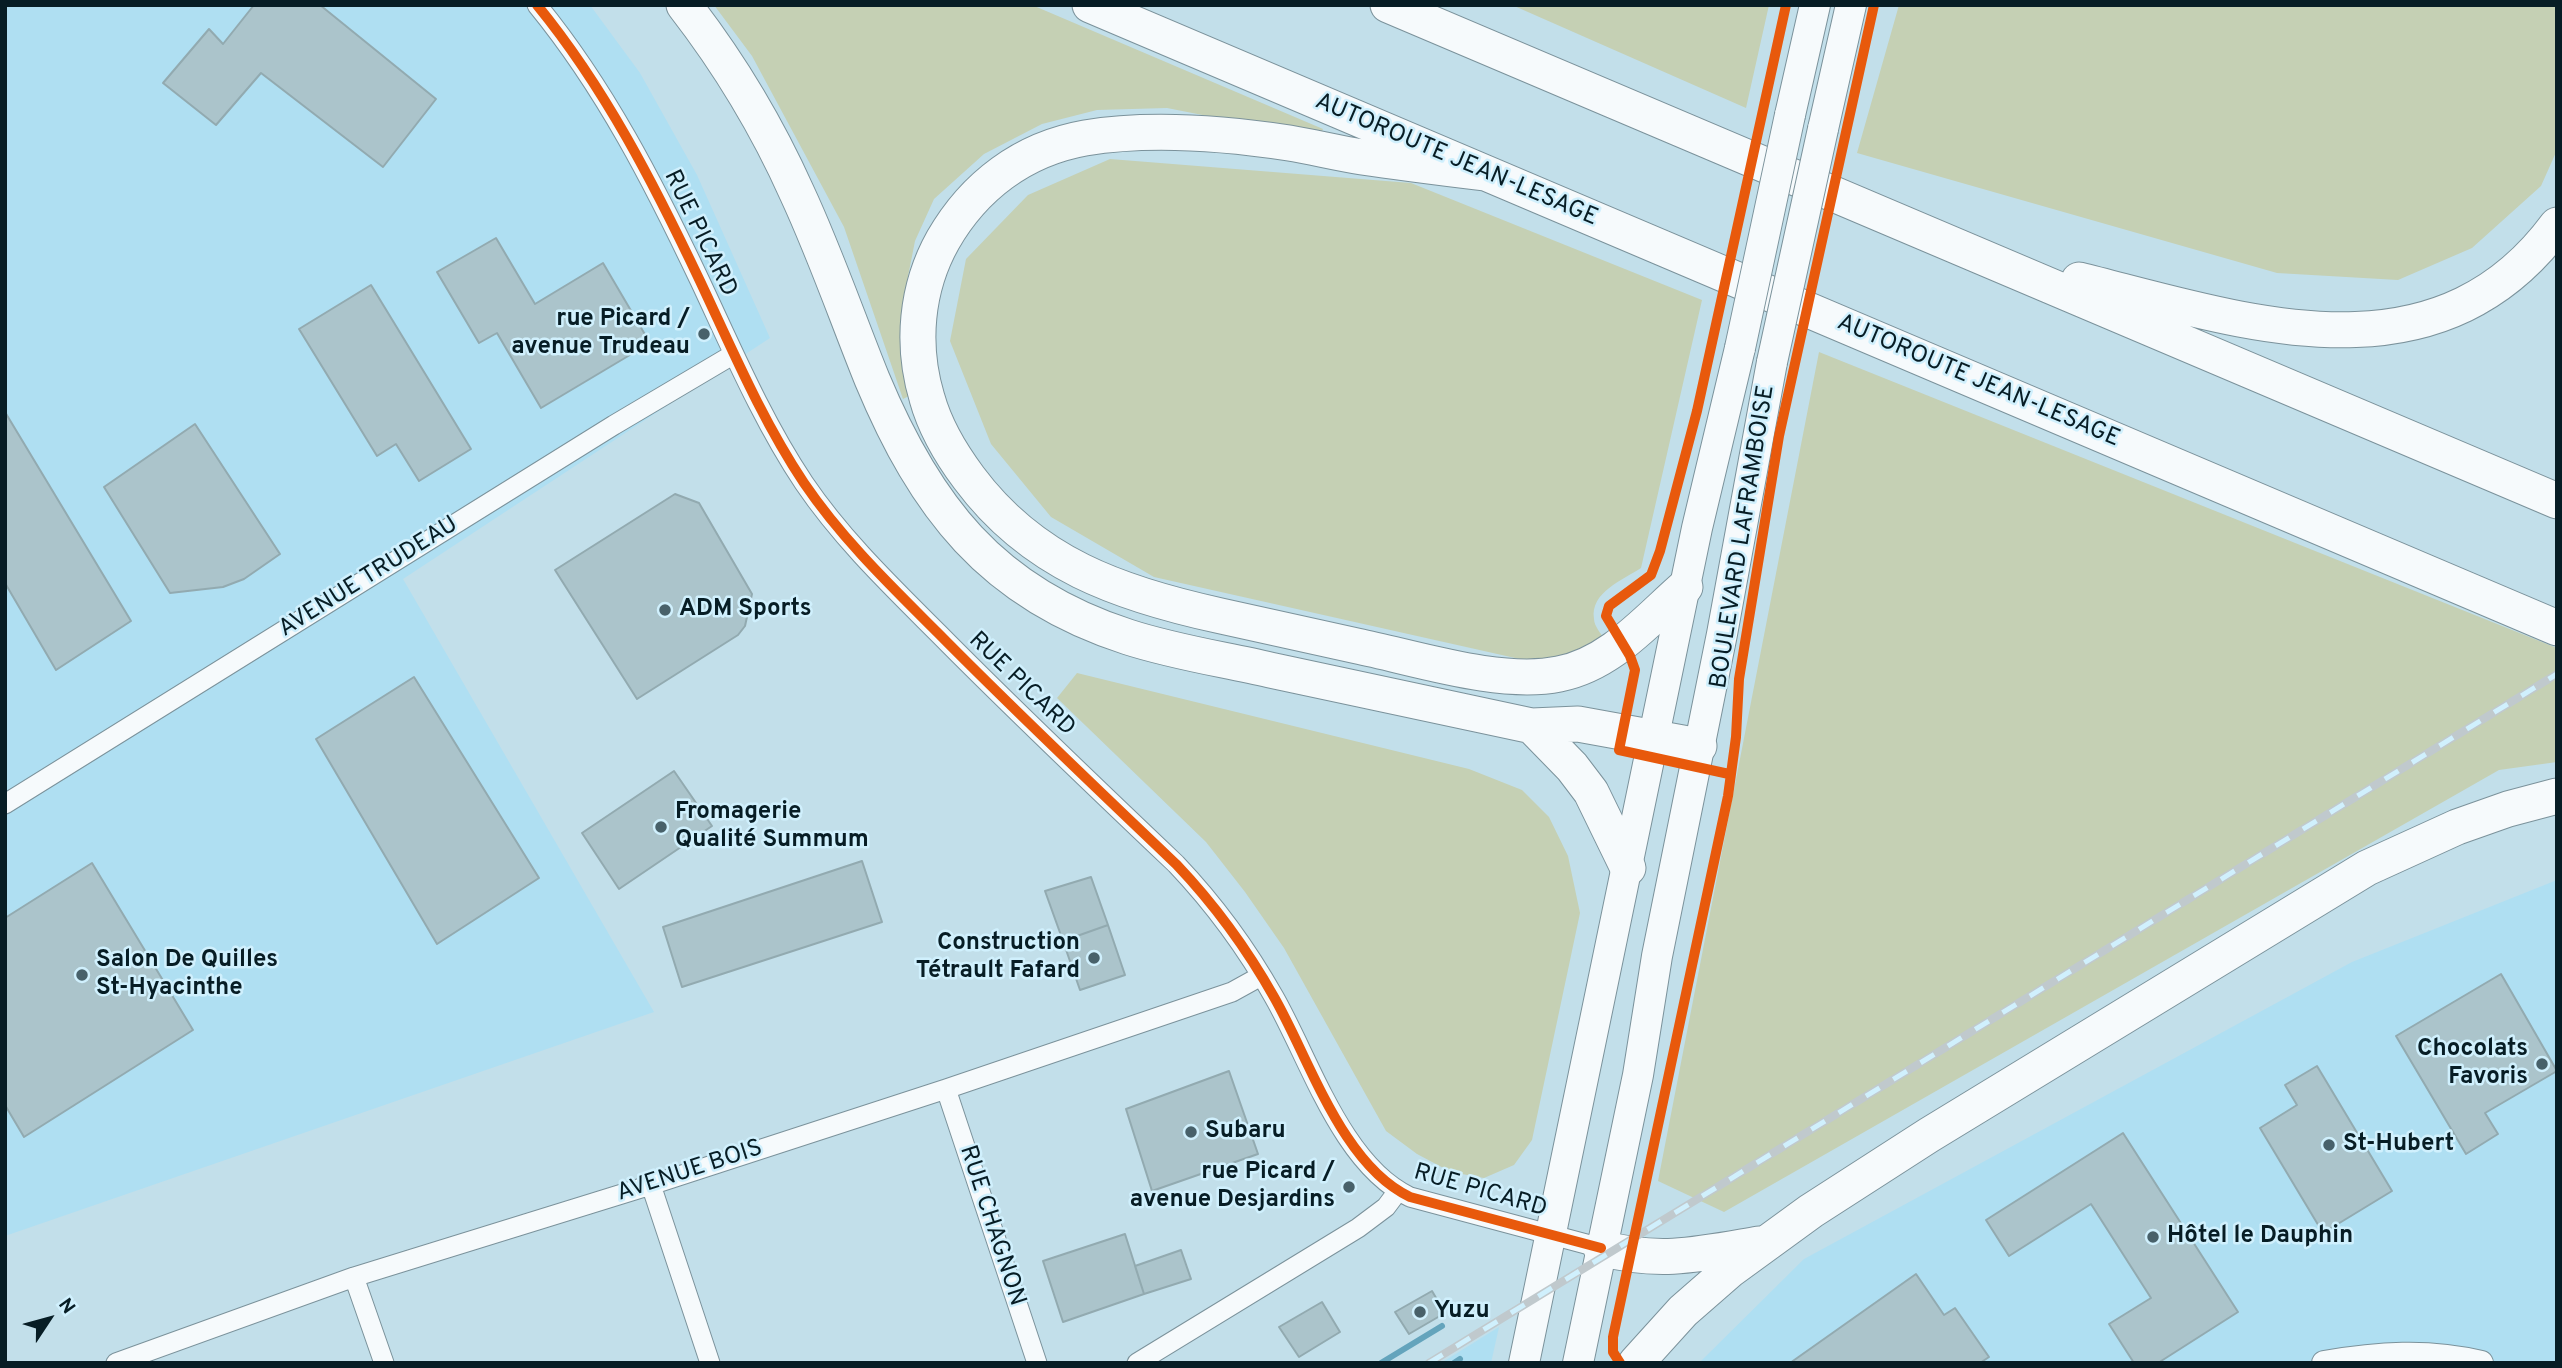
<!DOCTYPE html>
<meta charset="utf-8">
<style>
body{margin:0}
#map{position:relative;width:2562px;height:1368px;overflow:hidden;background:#c2dfea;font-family:Overpass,sans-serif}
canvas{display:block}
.frame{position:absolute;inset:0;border:7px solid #071d25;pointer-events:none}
.north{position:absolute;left:14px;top:1284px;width:70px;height:70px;-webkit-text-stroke:5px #d0f0fd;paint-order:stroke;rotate:54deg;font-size:19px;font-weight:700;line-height:28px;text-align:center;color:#071d25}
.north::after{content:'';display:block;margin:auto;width:24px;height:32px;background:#071d25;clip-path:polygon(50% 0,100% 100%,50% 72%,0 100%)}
</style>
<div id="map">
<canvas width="2562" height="1368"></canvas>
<div class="frame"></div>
<div class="north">N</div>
</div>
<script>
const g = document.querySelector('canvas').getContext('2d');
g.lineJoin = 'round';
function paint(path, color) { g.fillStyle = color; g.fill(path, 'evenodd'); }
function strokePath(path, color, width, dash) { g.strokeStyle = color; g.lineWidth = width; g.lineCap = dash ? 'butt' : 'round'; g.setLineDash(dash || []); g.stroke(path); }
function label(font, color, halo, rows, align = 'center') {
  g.font = font + ' Overpass,sans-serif'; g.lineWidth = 5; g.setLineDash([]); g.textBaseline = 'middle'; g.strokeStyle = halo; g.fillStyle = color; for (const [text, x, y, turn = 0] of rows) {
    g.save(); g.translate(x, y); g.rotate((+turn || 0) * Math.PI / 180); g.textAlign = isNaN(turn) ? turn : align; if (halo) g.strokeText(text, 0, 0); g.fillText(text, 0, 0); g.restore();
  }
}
const built = new Path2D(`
 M 5,5 L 590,5 L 640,73 L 697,175 L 770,338 L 403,579 L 654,1012 L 5,1236 Z
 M 2557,880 L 2557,1363 L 1699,1363 L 1804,1259 L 2352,962 Z
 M 1499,1327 L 1491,1363 L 1441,1363 Z`);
const green = new Path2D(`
 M 714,5 L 1032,5 L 1323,129 L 1319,138 L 1167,108 L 1097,110 L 1042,124 L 984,154 L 934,199 L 915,241 L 902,307 L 904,350 L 911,395 L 903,399 L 844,227 L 752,56 Z
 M 1512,5 L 1769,5 L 1746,108 Z
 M 1899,5 L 2557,5 L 2557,150 L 2541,186 L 2472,248 L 2398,280 L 2277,273 L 1857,153 Z
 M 1110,159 L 1411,183 L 1702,300 L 1641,568 C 1623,580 1590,592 1594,619 C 1594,626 1601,633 1604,639 L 1572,656 L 1533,662 L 1154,577 L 1051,517 L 991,444 L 950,341 L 966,259 L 1028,195 Z
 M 1819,352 L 2557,648 L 2557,762 L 2499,770 L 1724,1212 L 1658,1181 Z
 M 1077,673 L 1469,769 L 1522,790 L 1549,817 L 1568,856 L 1580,913 L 1532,1140 L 1514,1165 L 1484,1178 L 1451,1172 L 1417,1154 L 1386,1131 L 1284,948 L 1245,892 L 1206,842 L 1057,698 Z`);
const stream = new Path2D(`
 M 1381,1363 L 1442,1326
 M 1454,1363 L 1460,1359`);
const building = new Path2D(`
 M 254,5 L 320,5 L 436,99 L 383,167 L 261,73 L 216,125 L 163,83 L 209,29 L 223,44 Z
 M 496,238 L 535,304 L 603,263 L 650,343 L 541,408 L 497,333 L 479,343 L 437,272 Z
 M 371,285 L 471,449 L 419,481 L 396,444 L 377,456 L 299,329 Z
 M 5,412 L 131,621 L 56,670 L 5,583 Z
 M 195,424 L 280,554 L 244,579 L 223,587 L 170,593 L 104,487 Z
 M 675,494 L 699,503 L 752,594 L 745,626 L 738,635 L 637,699 L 555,570 Z
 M 414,677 L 539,878 L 437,944 L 316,739 Z
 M 674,771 L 712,826 L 619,889 L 582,833 Z
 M 862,861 L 882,922 L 682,987 L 663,927 Z
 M 92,863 L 193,1030 L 24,1137 L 5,1105 L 5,918 Z
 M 1091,877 L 1108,925 L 1063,941 L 1045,891 Z
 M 1108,925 L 1125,975 L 1080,990 L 1063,941 Z
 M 2501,974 L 2557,1071 L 2485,1113 L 2498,1134 L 2466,1154 L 2396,1036 Z
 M 2317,1066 L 2392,1191 L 2323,1233 L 2260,1128 L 2297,1105 L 2285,1085 Z
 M 1229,1071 L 1258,1154 L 1152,1191 L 1126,1109 Z
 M 2123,1133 L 2238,1312 L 2158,1363 L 2134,1363 L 2109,1324 L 2151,1298 L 2091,1204 L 2009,1256 L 1986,1220 Z
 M 1125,1234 L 1144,1294 L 1063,1322 L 1043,1261 Z
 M 1181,1250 L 1191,1279 L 1144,1294 L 1135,1266 Z
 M 1916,1274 L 1944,1315 L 1955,1308 L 1989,1357 L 1980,1363 L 1790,1363 Z
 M 1432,1291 L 1445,1313 L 1409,1334 L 1395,1312 Z
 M 1322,1302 L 1340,1332 L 1299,1357 L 1279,1327 Z`);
const minor = new Path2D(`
 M 537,5 C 605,88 654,184 700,281 C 732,349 762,420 804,483 C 842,539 891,586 938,633 C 1016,712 1096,788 1176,864 C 1214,904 1247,949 1274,997 C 1310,1060 1342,1165 1410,1197 L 1601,1248
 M 5,804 L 614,425 L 734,354
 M 946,1089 L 1037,1363
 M 651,1185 L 710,1363
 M 354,1277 L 384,1363
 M 116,1363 L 354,1277 L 651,1185 L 946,1089 L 1232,992 L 1261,976
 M 1137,1363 L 1358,1228 L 1386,1207 L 1398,1191`);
const tertiary = new Path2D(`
 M 2324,1363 C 2377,1354 2428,1350 2481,1363`);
const primary = new Path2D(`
 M 1790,115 L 1815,5
 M 1823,129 L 1851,5
 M 1524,1363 L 1697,528 L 1740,348
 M 1578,1363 L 1638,1075 L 1657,956 L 1722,634 L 1772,362`);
const motorway = new Path2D(`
 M 684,5 C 729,63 767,126 797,193 C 825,253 847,317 872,379 C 925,506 991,593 1128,637 C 1174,652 1222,659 1270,670 C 1357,688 1444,707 1532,726 L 1578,724 L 1699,746
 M 1090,5 L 2557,628
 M 1388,5 L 2557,501
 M 1484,173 C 1443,168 1402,163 1362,157 C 1337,153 1313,147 1289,143 C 1223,133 1151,127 1085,138 C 1023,149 974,186 943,240 C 916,288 911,345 927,398 C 935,427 951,454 969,478 C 1033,564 1120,594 1221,616 C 1266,626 1312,636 1357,646 C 1416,658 1500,686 1559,674 C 1611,664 1647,620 1685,587
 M 2079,280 C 2243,321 2435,390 2557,225
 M 1532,726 L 1572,767 L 1591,792 L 1628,868
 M 1601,1248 C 1660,1264 1701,1254 1759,1244
 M 1636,1363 L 1683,1311 L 1730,1270 L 1811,1211 L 1929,1135 L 2367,868 L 2457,827 L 2508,809 L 2557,796`);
const rail = new Path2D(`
 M 1429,1363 L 2557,674`);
const primaryBridge = new Path2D(`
 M 1740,348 L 1790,115
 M 1772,362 L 1823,129`);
const cycleway = new Path2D(`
 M 537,5 C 605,88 654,184 700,281 C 732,349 762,420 804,483 C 842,539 891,586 938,633 C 1016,712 1096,788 1176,864 C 1214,904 1247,949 1274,997 C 1310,1060 1342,1165 1410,1197 L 1601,1248
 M 1729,774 L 1619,750 L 1635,670 L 1630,656 L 1606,616 L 1609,606 L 1651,575 L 1660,551 L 1697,411 L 1786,5
 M 1620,1363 L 1613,1352 L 1613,1337 L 1728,796 L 1736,737 L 1739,679 L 1779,436 L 1874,5`);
const markers = [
 [704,334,7,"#48616a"],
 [665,610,7,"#48616a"],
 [661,827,7,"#48616a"],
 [1094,958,7,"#48616a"],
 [82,975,7,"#48616a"],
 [2542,1064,7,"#48616a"],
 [1191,1132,7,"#48616a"],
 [2329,1145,7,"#48616a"],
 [1349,1187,7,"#48616a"],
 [2153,1237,7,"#48616a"],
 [1420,1312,7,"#48616a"]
];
const streetNames = [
 ["AUTOROUTE JEAN-LESAGE",1456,161,23],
 ["RUE PICARD",699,234,64],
 ["AUTOROUTE JEAN-LESAGE",1978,382,23],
 ["BOULEVARD LAFRAMBOISE",1744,537,-81],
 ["AVENUE TRUDEAU",369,578,-32],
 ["RUE PICARD",1021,685,44],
 ["AVENUE BOIS",690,1172,-18],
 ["RUE PICARD",1480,1192,16],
 ["RUE CHAGNON",991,1226,72]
];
const poiNames = [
 ["rue Picard /",690,320,"right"],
 ["avenue Trudeau",690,348,"right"],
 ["ADM Sports",679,610],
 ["Fromagerie",675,813],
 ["Qualité Summum",675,841],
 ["Construction",1080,944,"right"],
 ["Tétrault Fafard",1080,972,"right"],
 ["Salon De Quilles",96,961],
 ["St-Hyacinthe",96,989],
 ["Chocolats",2528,1050,"right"],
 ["Favoris",2528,1078,"right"],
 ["Subaru",1205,1132],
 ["St-Hubert",2343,1145],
 ["rue Picard /",1335,1173,"right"],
 ["avenue Desjardins",1335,1201,"right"],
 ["Hôtel le Dauphin",2167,1237],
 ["Yuzu",1434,1312]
];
paint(built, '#afdff2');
paint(green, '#c5d0b4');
strokePath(stream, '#64a4bc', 6);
paint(building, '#abc4cb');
strokePath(building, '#92aab0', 2);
strokePath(minor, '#7b929b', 21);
strokePath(tertiary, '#7b929b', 26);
strokePath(primary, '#7b929b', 32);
strokePath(motorway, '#7b929b', 37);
strokePath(minor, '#f6fafc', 19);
strokePath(tertiary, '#f6fafc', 24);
strokePath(primary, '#f6fafc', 30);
strokePath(motorway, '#f6fafc', 35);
strokePath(rail, '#c0c9cd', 8);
strokePath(rail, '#d0f0fd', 5, [16]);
strokePath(primaryBridge, '#7b929b', 32, []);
strokePath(primaryBridge, '#f6fafc', 30);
strokePath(cycleway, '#e8590c', 10);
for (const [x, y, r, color] of markers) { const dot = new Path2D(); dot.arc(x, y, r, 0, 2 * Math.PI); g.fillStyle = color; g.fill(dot); strokePath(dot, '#d0f0fd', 2.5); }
label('24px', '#071d25', '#d0f0fd', streetNames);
label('bold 24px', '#071d25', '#d0f0fd', poiNames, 'left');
</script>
